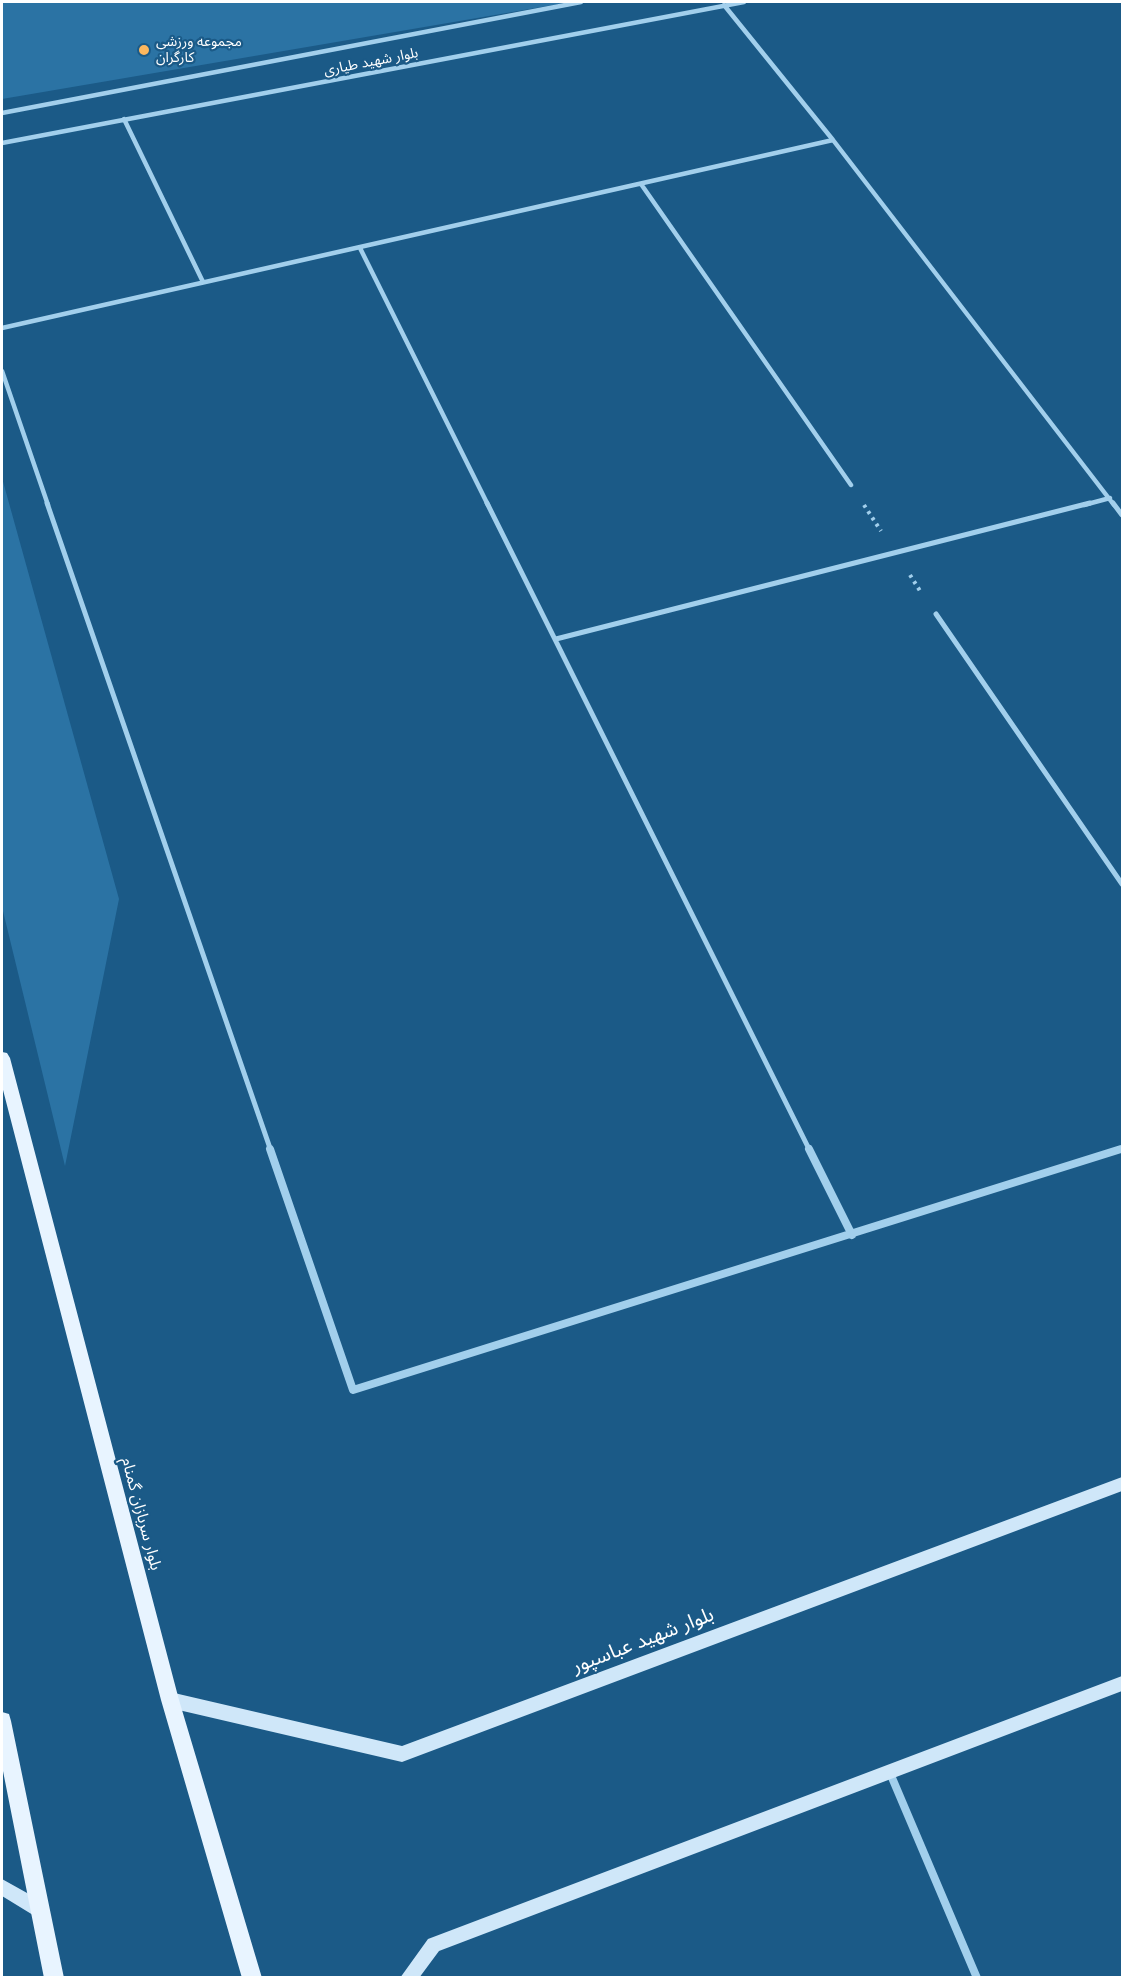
<!DOCTYPE html>
<meta charset="utf-8">
<style>
body{margin:0}
#map{position:relative;width:1124px;height:1979px;overflow:hidden;background:#1b5a87;font-family:"Fira Sans",sans-serif}
canvas{display:block}
.frame{position:absolute;inset:0;border:3px solid #fff;pointer-events:none}
</style>
<div id="map">
<canvas width="1124" height="1979"></canvas>
<div class="frame"></div>
</div>
<script>
const g = document.querySelector('canvas').getContext('2d');
g.lineJoin = 'round';
function paint(path, color) { g.fillStyle = color; g.fill(path, 'evenodd'); }
function strokePath(path, color, width, dash) { g.strokeStyle = color; g.lineWidth = width; g.lineCap = dash ? 'butt' : 'round'; g.setLineDash(dash || []); g.stroke(path); }
function label(font, color, halo, rows, align = 'center') {
  g.font = font + ' "Fira Sans","Noto Sans Arabic",sans-serif'; g.lineWidth = 4.5; g.setLineDash([]); g.textBaseline = 'middle'; g.strokeStyle = halo; g.fillStyle = color; for (const [text, x, y, turn = 0] of rows) {
    g.save(); g.translate(x, y); g.rotate((+turn || 0) * Math.PI / 180); g.textAlign = isNaN(turn) ? turn : align; if (halo) g.strokeText(text, 0, 0); g.fillText(text, 0, 0); g.restore();
  }
}
const green = new Path2D(`
 M 2,2 L 571,2 L 2,99 Z
 M 2,478 L 119,899 L 65,1166 L 2,907 Z`);
const path = new Path2D(`
 M 864,505 L 881,531
 M 910,575 L 922,594`);
const streetFar2 = new Path2D(`
 M 724,5 L 833,140 L 1114,505
 M 2,113 L 581,2
 M 124,119 L 203,282
 M 2,143 L 744,2
 M 641,184 L 851,485
 M 360,248 L 488,505
 M 2,328 L 833,140
 M 2,371 L 48,505
 M 1084,505 L 1110,498`);
const streetFar1 = new Path2D(`
 M 47,503 L 271,1151
 M 487,503 L 810,1151
 M 1113,503 L 1122,515
 M 936,614 L 1122,884
 M 556,639 L 1090,503
 M 1116,1151 L 1122,1149`);
const street = new Path2D(`
 M 270,1149 L 353,1390 L 1121,1149
 M 809,1149 L 852,1235
 M 890,1773 L 977,1978`);
const secondary = new Path2D(`
 M 1122,1477 L 1122,1491 L 402,1762 L 170,1708 L 165,1705 L 162,1700 L 165,1695 L 170,1692 L 402,1746 Z
 M 1122,1676 L 1122,1691 L 439,1951 L 419,1978 L 400,1978 L 428,1939 Z
 M 2,1879 L 45,1903 L 47,1909 L 45,1915 L 39,1917 L 33,1915 L 2,1896 Z`);
const primary = new Path2D(`
 M 2,1052 L 7,1053 L 10,1058 L 179,1700 L 262,1978 L 242,1978 L 161,1700 L 2,1086 Z
 M 2,1712 L 9,1714 L 11,1721 L 64,1978 L 44,1978 L 2,1766 Z`);
const markers = [
 [144,50,6,"#fdb85f"]
];
const farPoinames = [
 ["مجموعه ورزشی",156,42],
 ["کارگران",156,58]
];
const farStreetnames = [
 ["بلوار شهید طیاری",371,62,-11]
];
const streetNames = [
 ["بلوار سربازان گمنام",141,1514,75]
];
const nearStreetnames = [
 ["بلوار شهید عباسپور",643,1641,-21]
];
paint(green, '#2b73a4');
strokePath(path, '#a2cfec', 4, [3, 4.5]);
strokePath(streetFar2, '#a2cfec', 4.5);
strokePath(streetFar1, '#a2cfec', 5);
strokePath(street, '#a2cfec', 8);
paint(secondary, '#cfe7f9');
paint(primary, '#e8f4ff');
for (const [x, y, r, color] of markers) { const dot = new Path2D(); dot.arc(x, y, r, 0, 2 * Math.PI); g.fillStyle = color; g.fill(dot); strokePath(dot, '#1b5a87', 2); }
label('14px', '#fff', '#1b5a87', farPoinames, 'left');
label('14px', '#fff', '#1b5a87', farStreetnames);
label('16px', '#fff', '#1b5a87', streetNames);
label('20px', '#fff', '#1b5a87', nearStreetnames);
</script>
